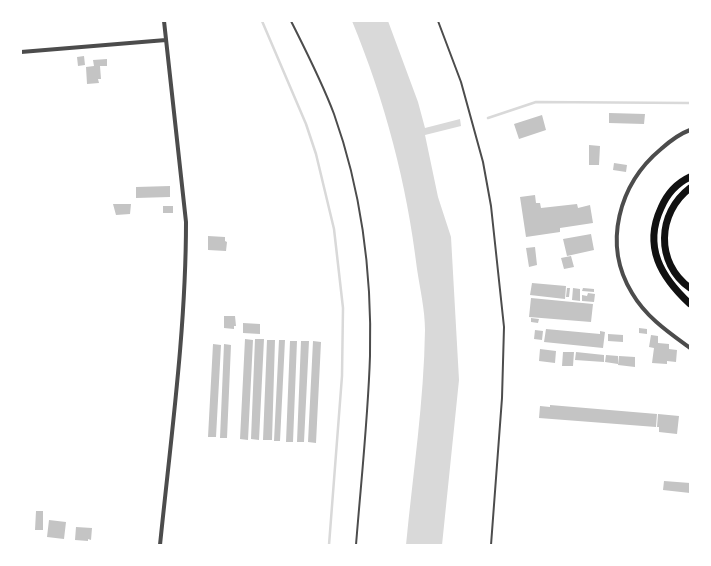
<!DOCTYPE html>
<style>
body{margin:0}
#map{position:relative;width:711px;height:566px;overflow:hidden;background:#fff;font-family:Cabin,sans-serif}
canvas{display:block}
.frame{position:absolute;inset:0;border:22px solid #fff;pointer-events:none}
</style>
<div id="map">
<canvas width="711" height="566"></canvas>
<div class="frame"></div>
</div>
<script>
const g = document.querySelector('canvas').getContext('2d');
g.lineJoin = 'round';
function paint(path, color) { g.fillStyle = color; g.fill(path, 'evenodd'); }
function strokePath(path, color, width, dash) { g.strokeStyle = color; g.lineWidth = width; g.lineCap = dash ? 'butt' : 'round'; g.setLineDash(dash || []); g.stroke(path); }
const water = new Path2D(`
 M 352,21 L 388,21 L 418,102 L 425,128 L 460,119 L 461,126 L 425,135 L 438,197 L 451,237 L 459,380 L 442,545 L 406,545 C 413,473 424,401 425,330 C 425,310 420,289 417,269 C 407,184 385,101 352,21 Z`);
const stream = new Path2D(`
 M 262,21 L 306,124 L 316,154 L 334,229 L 343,308 L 342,376 L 329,545
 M 488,118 L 536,102 L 690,103`);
const building = new Path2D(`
 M 84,56 L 85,65 L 78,66 L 77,57 Z
 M 107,59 L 107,66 L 100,66 L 101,79 L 98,79 L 99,83 L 87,84 L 86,67 L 94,66 L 93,60 Z
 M 609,113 L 645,114 L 644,124 L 609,123 Z
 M 542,115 L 546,130 L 519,139 L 514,124 Z
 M 589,145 L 600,146 L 599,165 L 589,165 Z
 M 614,163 L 627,165 L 626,172 L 613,170 Z
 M 170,186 L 170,197 L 136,198 L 136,187 Z
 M 535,195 L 536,203 L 540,203 L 541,208 L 577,204 L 578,208 L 590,205 L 593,223 L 560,228 L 560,232 L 526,237 L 520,197 Z
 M 113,204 L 131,204 L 130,214 L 116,215 Z
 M 163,206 L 173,206 L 173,213 L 163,213 Z
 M 591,234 L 594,250 L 567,256 L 563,239 Z
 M 208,236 L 225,237 L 225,241 L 227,242 L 226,251 L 208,250 Z
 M 535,247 L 537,265 L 529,267 L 526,248 Z
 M 571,256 L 574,267 L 564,269 L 561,258 Z
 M 532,283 L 566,286 L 565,299 L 530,295 Z
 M 567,288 L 570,288 L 569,297 L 566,297 Z
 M 573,288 L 580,289 L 580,301 L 572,300 Z
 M 583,288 L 594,289 L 594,292 L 582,291 Z
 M 588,293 L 595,294 L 594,302 L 582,301 L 582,295 L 587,296 Z
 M 531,298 L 593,304 L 591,322 L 529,317 Z
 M 224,316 L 235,316 L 236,326 L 234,326 L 234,329 L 224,328 Z
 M 531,318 L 539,319 L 538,323 L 531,322 Z
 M 243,323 L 260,324 L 260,334 L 243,333 Z
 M 639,328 L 647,329 L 647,334 L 639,333 Z
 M 546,329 L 600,334 L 600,331 L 605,332 L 603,348 L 544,342 Z
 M 535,330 L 543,331 L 542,340 L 534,339 Z
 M 608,334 L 623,335 L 623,342 L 608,341 Z
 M 651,335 L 658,336 L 658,343 L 669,344 L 669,349 L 677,350 L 676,362 L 667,361 L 667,364 L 652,363 L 654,348 L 649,347 Z
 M 245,339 L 253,340 L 248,440 L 240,439 Z
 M 255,339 L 264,339 L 259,440 L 251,439 Z
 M 267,340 L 275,340 L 272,440 L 263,440 Z
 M 279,340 L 285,340 L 280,441 L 274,441 Z
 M 290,341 L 297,341 L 293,442 L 286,442 Z
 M 301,341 L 309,341 L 304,442 L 297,442 Z
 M 313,341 L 321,342 L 316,443 L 308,442 Z
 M 213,344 L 221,345 L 216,437 L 208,437 Z
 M 224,344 L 231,345 L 227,438 L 220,438 Z
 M 540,349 L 556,351 L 555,363 L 539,361 Z
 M 563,352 L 574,352 L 573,366 L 562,366 Z
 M 576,352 L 604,355 L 604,362 L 575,360 Z
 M 606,355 L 618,356 L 618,364 L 605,362 Z
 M 619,356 L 635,357 L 635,367 L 618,365 Z
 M 550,405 L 657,414 L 656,427 L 539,418 L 540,406 L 550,407 Z
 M 658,414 L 679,416 L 677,434 L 659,432 L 659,427 L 657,427 Z
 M 664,481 L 690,483 L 690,493 L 663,490 Z
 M 36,511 L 43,511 L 43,530 L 35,530 Z
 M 49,520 L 66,522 L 64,539 L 47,537 Z
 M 76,527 L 92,528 L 91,540 L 88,539 L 88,541 L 75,540 Z`);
const service = new Path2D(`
 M 291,21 C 306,51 322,82 334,114 C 361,190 372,275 370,356 C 368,419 361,482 356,545
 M 438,21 L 461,82 L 483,162 L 491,206 L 504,327 L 502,398 L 491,545`);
const minor = new Path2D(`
 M 21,52 L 166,40
 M 690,130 C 679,134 670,141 661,149 C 619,184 602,244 632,293 C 646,317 668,332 690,348
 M 160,545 C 171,437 186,329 186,222 L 164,21`);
const motorway = new Path2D(`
 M 690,177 C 677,183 667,194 661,208 C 643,247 661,277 690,304
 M 690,188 C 657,213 655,263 690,288`);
paint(water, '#d9d9d9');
strokePath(stream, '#d9d9d9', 2.5);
paint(building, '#c4c4c4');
strokePath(service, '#4c4c4c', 2);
strokePath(minor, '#4c4c4c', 4);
strokePath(motorway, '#111', 7);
</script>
